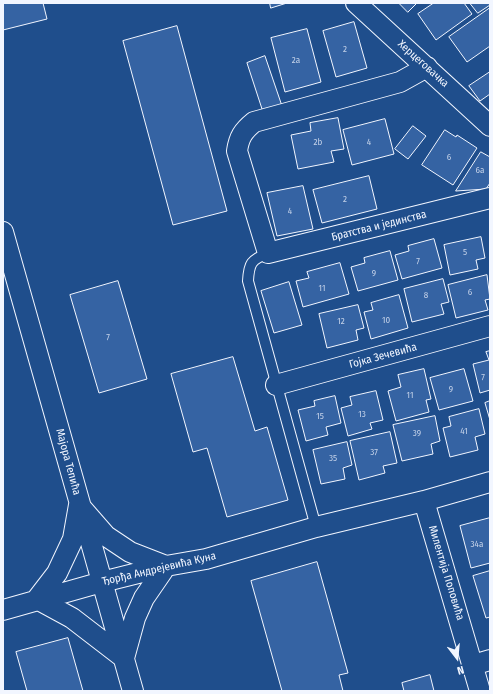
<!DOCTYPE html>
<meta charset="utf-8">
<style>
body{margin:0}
#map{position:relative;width:493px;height:694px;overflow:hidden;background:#1f4e8c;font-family:"Fira Sans Condensed",sans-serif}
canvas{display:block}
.frame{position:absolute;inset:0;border:4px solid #f2f6ff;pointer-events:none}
.north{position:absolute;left:437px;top:638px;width:40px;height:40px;-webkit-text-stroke:3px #1f4e8c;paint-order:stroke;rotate:164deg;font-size:11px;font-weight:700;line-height:16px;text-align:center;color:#f2f6ff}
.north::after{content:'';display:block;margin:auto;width:14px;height:18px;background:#f2f6ff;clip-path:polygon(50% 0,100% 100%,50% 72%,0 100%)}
</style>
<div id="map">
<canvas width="493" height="694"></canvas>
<div class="frame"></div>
<div class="north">N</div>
</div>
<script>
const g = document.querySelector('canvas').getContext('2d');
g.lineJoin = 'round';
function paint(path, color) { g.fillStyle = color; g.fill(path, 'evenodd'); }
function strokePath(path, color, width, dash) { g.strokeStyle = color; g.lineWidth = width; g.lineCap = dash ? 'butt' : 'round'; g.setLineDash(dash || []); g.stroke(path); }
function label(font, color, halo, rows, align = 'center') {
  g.font = font + ' "Fira Sans Condensed",sans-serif'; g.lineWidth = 3; g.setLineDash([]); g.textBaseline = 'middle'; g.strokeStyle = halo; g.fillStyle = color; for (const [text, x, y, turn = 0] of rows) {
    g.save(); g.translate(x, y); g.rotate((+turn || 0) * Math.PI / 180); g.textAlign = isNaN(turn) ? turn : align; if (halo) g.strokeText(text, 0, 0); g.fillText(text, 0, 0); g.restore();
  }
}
const building = new Path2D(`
 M 3,3 L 43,3 L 47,19 L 3,30 Z
 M 270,3 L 287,3 L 271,8 Z
 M 399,3 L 417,3 L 408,12 Z
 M 434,3 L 464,3 L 472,14 L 436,40 L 418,14 Z
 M 470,3 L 490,3 L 490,5 L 478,13 Z
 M 490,8 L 490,46 L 467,62 L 449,37 Z
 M 354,22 L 367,68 L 336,77 L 323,31 Z
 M 177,26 L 227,211 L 173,225 L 123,41 Z
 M 307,29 L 321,82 L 285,92 L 271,38 Z
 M 265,56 L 282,106 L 263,112 L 247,63 Z
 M 490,72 L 490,94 L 480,101 L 469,86 Z
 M 338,118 L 344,149 L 331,151 L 334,162 L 298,169 L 291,135 L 311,131 L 310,123 Z
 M 385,119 L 394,154 L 352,165 L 343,130 Z
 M 413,126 L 426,136 L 408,159 L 395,149 Z
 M 445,130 L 456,137 L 457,135 L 477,148 L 453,185 L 422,165 Z
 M 481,152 L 490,157 L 490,183 L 486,189 L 456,191 Z
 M 369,176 L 377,209 L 322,223 L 313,190 Z
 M 303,186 L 313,229 L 277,236 L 267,193 Z
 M 481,237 L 485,258 L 476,260 L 478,269 L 450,275 L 444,245 Z
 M 434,239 L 442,268 L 402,279 L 395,255 L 409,251 L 408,246 Z
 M 390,251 L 398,280 L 358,291 L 351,267 L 365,263 L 364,258 Z
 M 340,263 L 349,294 L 303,307 L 296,281 L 309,278 L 307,272 Z
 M 487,275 L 490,299 L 485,300 L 488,310 L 456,318 L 448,285 Z
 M 443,279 L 449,302 L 441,304 L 444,314 L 412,322 L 404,289 Z
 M 118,281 L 147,379 L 99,393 L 70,295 Z
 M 289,282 L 302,325 L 274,333 L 261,291 Z
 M 399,295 L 408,328 L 371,339 L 364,312 L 373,310 L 371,303 Z
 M 358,305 L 364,328 L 356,330 L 358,340 L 327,348 L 319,314 Z
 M 490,351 L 490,390 L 480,393 L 473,364 L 489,360 L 486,352 Z
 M 233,357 L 255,431 L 267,427 L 288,500 L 227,517 L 207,448 L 193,452 L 171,374 Z
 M 424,369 L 431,399 L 426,400 L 429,412 L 396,421 L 388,391 L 401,387 L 398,375 Z
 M 464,369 L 473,401 L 439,410 L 430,378 Z
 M 376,391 L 383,420 L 370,423 L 372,429 L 348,436 L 341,408 L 352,405 L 350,397 Z
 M 335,396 L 341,423 L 326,427 L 328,435 L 306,441 L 298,410 L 315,406 L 314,401 Z
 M 490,401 L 490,420 L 485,403 Z
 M 479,409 L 485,434 L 475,437 L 478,450 L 450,457 L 443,428 L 451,426 L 449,417 Z
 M 435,416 L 440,441 L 431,444 L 433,454 L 402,461 L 393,425 Z
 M 390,432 L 397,463 L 383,466 L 385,473 L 359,480 L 350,441 Z
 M 347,442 L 352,465 L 343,468 L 345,479 L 321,484 L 313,450 Z
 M 490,518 L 490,563 L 471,568 L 460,526 Z
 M 317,562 L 348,673 L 339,675 L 343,691 L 282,691 L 251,581 Z
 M 490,571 L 490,617 L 486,618 L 473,576 Z
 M 68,638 L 83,691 L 27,691 L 16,652 Z
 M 430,675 L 434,691 L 404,691 L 402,683 Z`);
const service = new Path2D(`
 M 268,253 C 251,260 249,263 248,281 L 316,527`);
const minor = new Path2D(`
 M 356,3 L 490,126
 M 427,67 L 400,82 L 254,122 C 243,131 239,137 237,151 L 268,253 L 490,198
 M 3,232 L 133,691
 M 276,385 L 490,326
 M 424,501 L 480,691
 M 79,505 L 106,536 L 130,552 L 166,566 L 144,598 L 135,618 L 124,658 L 72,618 L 37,599 L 57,573 L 73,539 Z
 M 3,610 L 102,582 L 166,566 L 206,559 L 316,527 L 424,501 L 490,482
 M 473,665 L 490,660`);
const numberNames = [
 ["2",345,49],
 ["2a",296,60],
 ["2b",318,142],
 ["4",369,142],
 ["6",449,157],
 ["6a",480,170],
 ["2",345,199],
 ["4",290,211],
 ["5",465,252],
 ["7",418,261],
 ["9",374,273],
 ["11",322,288],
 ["6",470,292],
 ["8",426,295],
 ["10",386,320],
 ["12",341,321],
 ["7",108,337],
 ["7",483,377],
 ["9",451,389],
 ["11",410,395],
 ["13",362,414],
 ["15",320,416],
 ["41",464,431],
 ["39",417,433],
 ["37",374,452],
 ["35",333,458],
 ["34a",477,544]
];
const streetNames = [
 ["Херцеговачка",423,64,42],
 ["Братства и јединства",379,226,-14],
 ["Гојка Зечевића",383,356,-15],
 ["Мајора Тепића",68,462,75],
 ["Ђорђа Андрејевића Куна",159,569,-13],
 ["Милентија Поповића",446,573,73]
];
paint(building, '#3563a3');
strokePath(building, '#f2f6ff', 1);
strokePath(service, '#f2f6ff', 12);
strokePath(minor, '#f2f6ff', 22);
strokePath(service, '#1f4e8c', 10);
strokePath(minor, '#1f4e8c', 20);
label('9px', '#c3d1e8', null, numberNames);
label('11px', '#f2f6ff', '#1f4e8c', streetNames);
</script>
